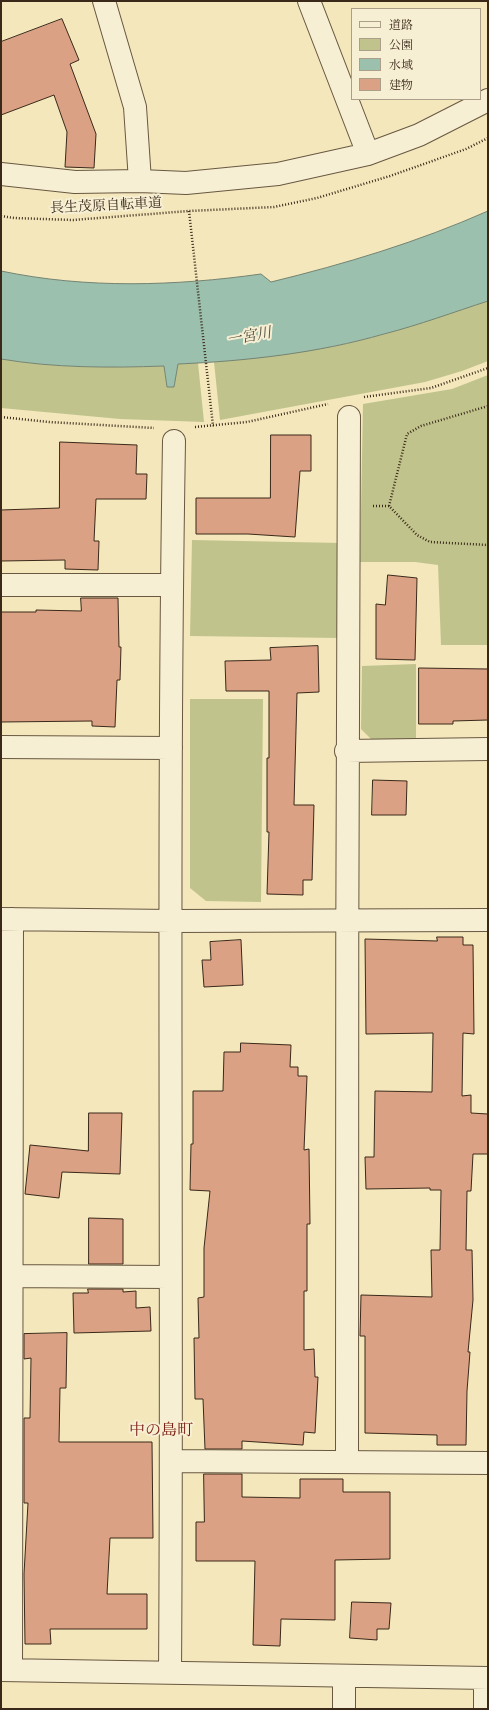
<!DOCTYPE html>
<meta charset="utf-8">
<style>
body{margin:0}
#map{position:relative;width:489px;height:1710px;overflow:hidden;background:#f3e7bb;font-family:"Old Standard TT","Noto Serif JP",serif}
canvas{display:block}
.frame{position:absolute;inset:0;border:2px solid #3a2819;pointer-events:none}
.legend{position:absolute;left:351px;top:8px;width:130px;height:92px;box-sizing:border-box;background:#f7efd3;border:1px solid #ab9f89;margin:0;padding:5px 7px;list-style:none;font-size:12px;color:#3a2819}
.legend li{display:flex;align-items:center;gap:8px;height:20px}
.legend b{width:20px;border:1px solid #ab9f89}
</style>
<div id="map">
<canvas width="489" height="1710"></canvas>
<div class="frame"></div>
<ul class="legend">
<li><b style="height:5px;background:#f7efd3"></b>道路</li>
<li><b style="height:11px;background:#c0c48c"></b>公園</li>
<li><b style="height:11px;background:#9bc0ae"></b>水域</li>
<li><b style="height:11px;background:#dba185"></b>建物</li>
</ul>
</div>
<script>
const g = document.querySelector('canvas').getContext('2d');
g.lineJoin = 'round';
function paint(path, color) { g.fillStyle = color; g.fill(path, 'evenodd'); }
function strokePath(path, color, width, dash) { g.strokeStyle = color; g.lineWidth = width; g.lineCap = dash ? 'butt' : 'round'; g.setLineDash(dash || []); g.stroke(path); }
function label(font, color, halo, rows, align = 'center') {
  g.font = font + ' "Old Standard TT","Noto Serif JP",serif'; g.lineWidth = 4; g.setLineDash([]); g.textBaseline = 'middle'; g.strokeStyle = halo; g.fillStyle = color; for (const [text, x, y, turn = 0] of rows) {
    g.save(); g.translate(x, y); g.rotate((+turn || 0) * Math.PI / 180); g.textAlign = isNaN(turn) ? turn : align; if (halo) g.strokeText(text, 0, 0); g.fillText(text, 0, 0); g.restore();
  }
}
const green = new Path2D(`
 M 488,301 L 488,361 L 462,371 L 425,382 L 220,420 L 214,362 L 284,354 L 345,344 L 385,334 Z
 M 1,359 C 54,368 110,368 164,366 L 167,387 L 174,387 L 178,364 L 198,363 L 204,422 L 120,419 L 1,408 Z
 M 488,375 L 488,645 L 441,645 L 438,565 L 415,562 L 360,562 L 363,404 L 452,389 Z
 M 192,540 L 341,543 L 339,638 L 190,636 Z
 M 416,664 L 416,740 L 371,739 L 361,729 L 362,666 Z
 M 190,699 L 263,699 L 261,902 L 206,901 L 190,888 Z`);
const water = new Path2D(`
 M 488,211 L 488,301 C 454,312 419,325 384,334 C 318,353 247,361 178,364 L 174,387 L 167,387 L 164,366 C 110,368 54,368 1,359 L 1,271 C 87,289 175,286 261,274 L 271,282 C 345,264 418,242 488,211 Z`);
const building = new Path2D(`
 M 62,19 L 79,60 L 70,64 L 96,134 L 94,168 L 65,167 L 67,132 L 54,95 L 1,115 L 1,42 Z
 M 271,435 L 311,435 L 311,471 L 300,471 L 295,537 L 248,534 L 196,534 L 196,498 L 270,498 Z
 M 60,442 L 137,445 L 136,474 L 147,474 L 146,499 L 96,499 L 94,541 L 99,541 L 98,570 L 65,569 L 65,560 L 1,561 L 1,510 L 59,508 Z
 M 388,575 L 417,578 L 415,660 L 376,659 L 376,604 L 385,605 Z
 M 81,598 L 118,598 L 119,647 L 121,647 L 120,680 L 117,680 L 115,727 L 92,726 L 92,721 L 1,722 L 1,612 L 36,612 L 36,610 L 81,611 Z
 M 318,646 L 319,692 L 297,693 L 295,767 L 294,805 L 314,805 L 312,880 L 303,880 L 303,895 L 267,894 L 269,832 L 267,832 L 267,758 L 269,758 L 269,691 L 226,691 L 225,661 L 271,660 L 270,648 Z
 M 419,668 L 488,669 L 488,720 L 453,721 L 453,724 L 419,724 Z
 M 373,780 L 407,781 L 406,815 L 372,815 Z
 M 437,937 L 463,937 L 463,945 L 473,945 L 474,1034 L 463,1033 L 462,1096 L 471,1095 L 471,1113 L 488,1114 L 488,1154 L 473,1154 L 471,1191 L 467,1191 L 466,1250 L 472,1250 L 473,1300 L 468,1352 L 470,1352 L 467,1391 L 466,1445 L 437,1445 L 437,1435 L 365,1433 L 365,1336 L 360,1336 L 361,1295 L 432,1297 L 431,1250 L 440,1250 L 441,1190 L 430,1190 L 430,1188 L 366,1189 L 365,1157 L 374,1157 L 375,1091 L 432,1092 L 433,1033 L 366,1034 L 365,939 L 437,941 Z
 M 241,940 L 243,985 L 204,987 L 202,960 L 211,960 L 210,942 Z
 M 241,1043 L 291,1045 L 290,1067 L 298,1067 L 298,1076 L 307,1076 L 304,1150 L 309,1149 L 310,1224 L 307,1224 L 307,1291 L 304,1291 L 304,1350 L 314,1349 L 315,1377 L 318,1377 L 315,1433 L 304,1432 L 303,1445 L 242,1441 L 242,1449 L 205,1449 L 203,1399 L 195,1399 L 194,1338 L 199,1338 L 198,1298 L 204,1297 L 204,1248 L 210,1191 L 190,1190 L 191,1144 L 193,1144 L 193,1091 L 223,1091 L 224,1052 L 240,1052 Z
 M 89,1113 L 122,1113 L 120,1174 L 62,1172 L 59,1198 L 25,1194 L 30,1145 L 88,1151 Z
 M 89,1218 L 123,1219 L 123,1264 L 89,1264 Z
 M 88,1289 L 123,1289 L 123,1292 L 136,1291 L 136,1308 L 150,1307 L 151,1331 L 74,1333 L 73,1293 L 88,1293 Z
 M 67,1333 L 66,1388 L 60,1388 L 59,1442 L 152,1442 L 153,1538 L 110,1538 L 107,1594 L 147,1594 L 147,1629 L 50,1629 L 51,1644 L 25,1644 L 24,1574 L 28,1503 L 24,1503 L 24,1418 L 30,1418 L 31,1358 L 24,1359 L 24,1334 Z
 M 204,1474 L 242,1474 L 242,1497 L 300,1498 L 300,1479 L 343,1479 L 343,1492 L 390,1492 L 390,1559 L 335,1560 L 335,1620 L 281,1619 L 280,1646 L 253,1645 L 255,1561 L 196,1561 L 196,1522 L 204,1522 Z
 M 352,1602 L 391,1603 L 389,1629 L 377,1629 L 377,1640 L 350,1638 Z`);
const path = new Path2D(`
 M 189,211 L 213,426
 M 1,216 L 14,218 L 73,220 L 189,211 L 274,207 L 317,198 L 390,176 L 466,149 L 488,138
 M 364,397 L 431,388 L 488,368
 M 1,417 L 49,422 L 154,428
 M 195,427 L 247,422 L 328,404
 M 373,506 L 389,506 L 417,535 L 430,542 L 488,545
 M 389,506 L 407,434 L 421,426 L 488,406`);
const minor = new Path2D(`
 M 104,1 L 135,107 L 140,181
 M 309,1 L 368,154
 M 1,174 L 75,182 L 140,181 L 186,183 L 278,174 L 368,154 L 419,135 L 488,100
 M 1,585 L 171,585
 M 1,747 L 171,748
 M 346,751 L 488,749
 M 1,919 L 171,921 L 488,920
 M 1,1276 L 170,1277
 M 172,1461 L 488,1463
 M 347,1462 C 348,1114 346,765 349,417
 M 1,1670 L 488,1678
 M 11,1670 L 12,919
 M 170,1672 C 173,1262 167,851 174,441
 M 344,1676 L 344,1709
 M 485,1709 L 485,1678`);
const streetNames = [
 ["長生茂原自転車道",106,206,-3]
];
const waterNames = [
 ["一宮川",249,337,-10]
];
const quarterNames = [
 ["中の島町",161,1431]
];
paint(green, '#c0c48c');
paint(water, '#9bc0ae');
strokePath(water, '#748372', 1);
paint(building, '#dba185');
strokePath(building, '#3a2819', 1);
strokePath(minor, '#685842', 24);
strokePath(path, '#3a2819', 2.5, [1, 2]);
strokePath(minor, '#f7efd3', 22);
label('14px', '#3a2819', '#f7efd3', streetNames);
label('italic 15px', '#524e3e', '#f7efd3', waterNames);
label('16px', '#7a1f14', '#f7efd3', quarterNames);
</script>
